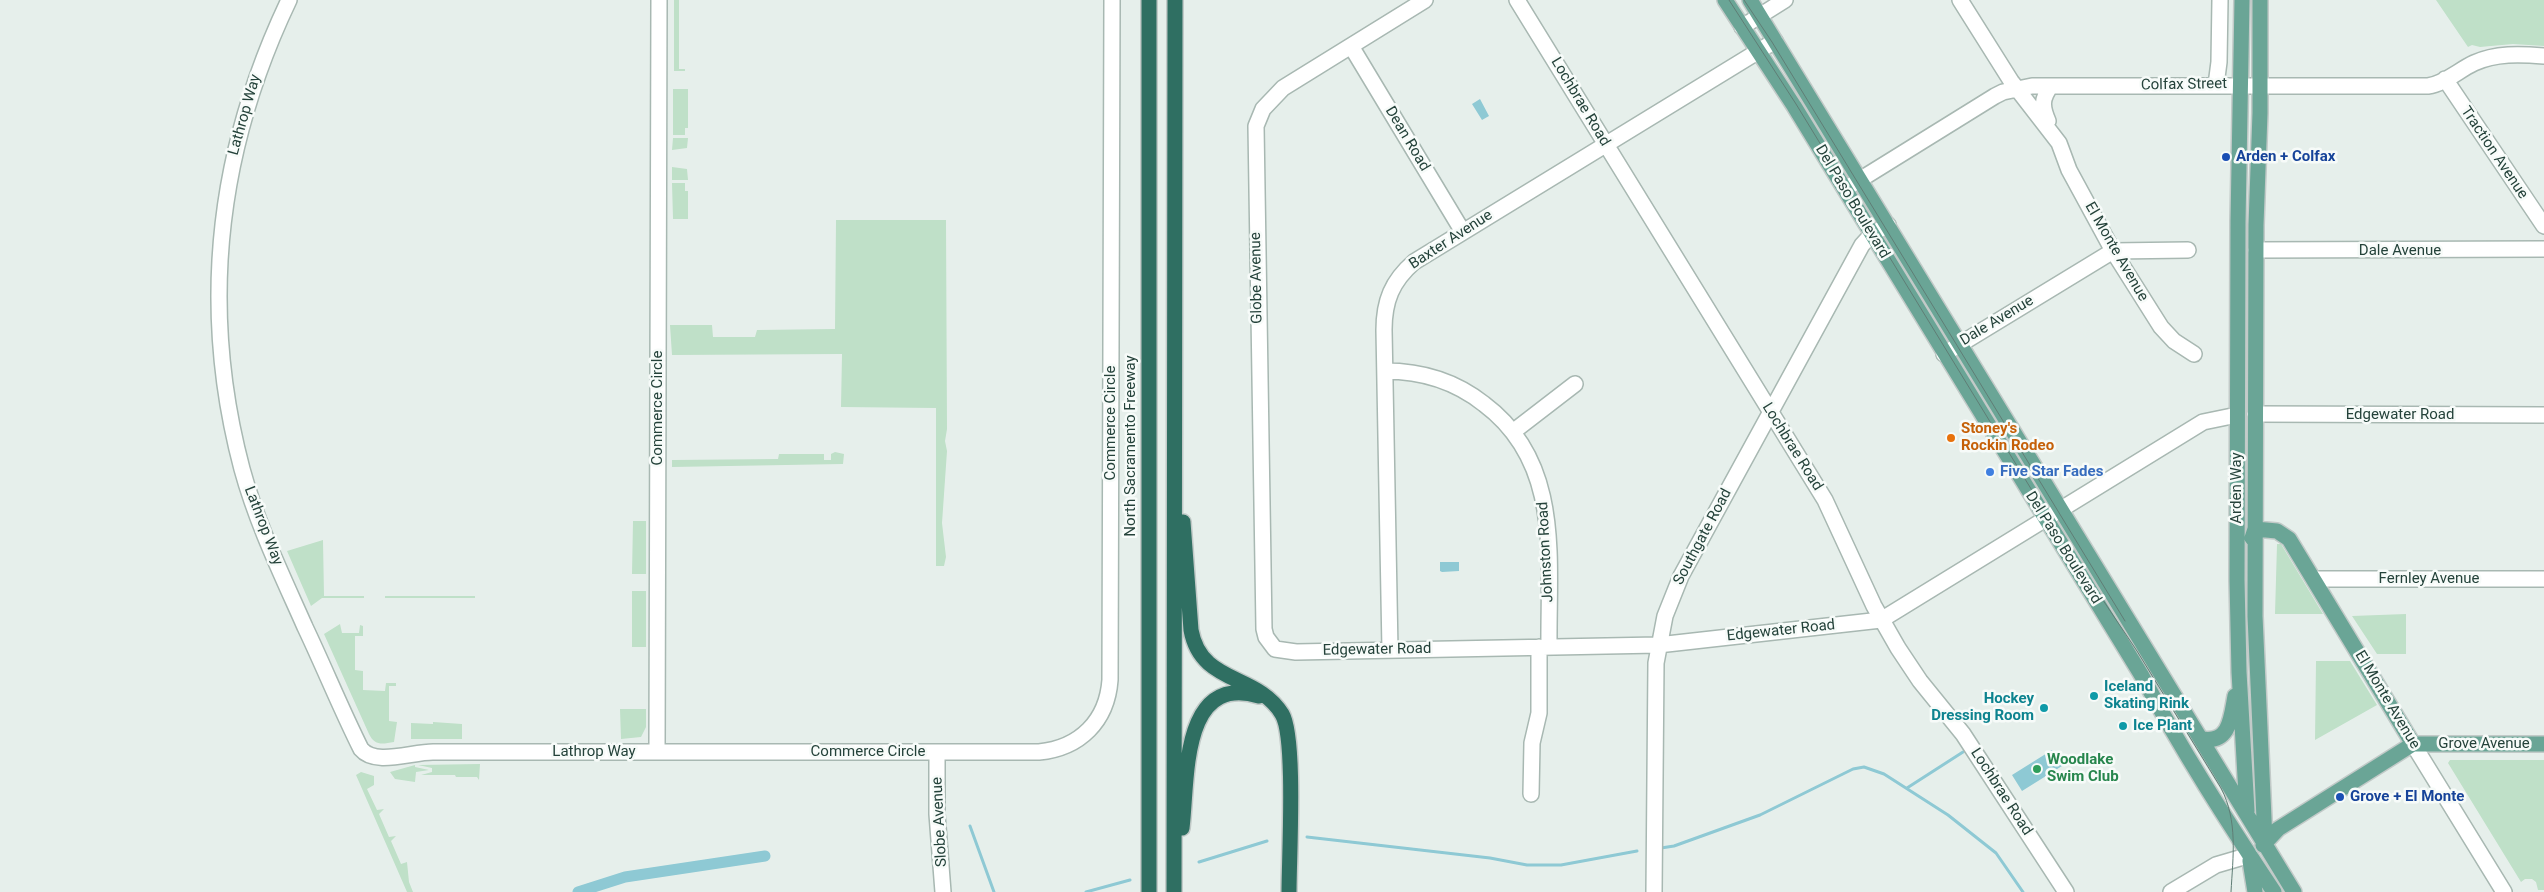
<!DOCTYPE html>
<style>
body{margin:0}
canvas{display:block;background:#e6efeb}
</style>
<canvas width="2544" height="892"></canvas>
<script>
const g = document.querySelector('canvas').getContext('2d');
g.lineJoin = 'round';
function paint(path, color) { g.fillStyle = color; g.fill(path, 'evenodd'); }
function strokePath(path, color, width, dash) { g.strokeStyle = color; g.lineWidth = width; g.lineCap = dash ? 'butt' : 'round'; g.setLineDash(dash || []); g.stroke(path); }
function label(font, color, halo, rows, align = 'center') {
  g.font = font + ' Roboto,sans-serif'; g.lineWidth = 5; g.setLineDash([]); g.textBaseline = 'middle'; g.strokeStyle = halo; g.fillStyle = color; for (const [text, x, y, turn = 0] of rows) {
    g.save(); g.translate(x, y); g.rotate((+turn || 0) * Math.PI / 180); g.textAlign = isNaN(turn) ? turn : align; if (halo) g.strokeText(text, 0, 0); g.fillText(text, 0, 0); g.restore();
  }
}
const green = new Path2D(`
 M 674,0 L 679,0 L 679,69 L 685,69 L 685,71 L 674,71 Z
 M 2436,0 L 2544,0 L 2544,46 L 2513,44 L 2480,47 L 2472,45 L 2468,47 Z
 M 673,89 L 688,89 L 688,128 L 685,128 L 685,135 L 673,135 Z
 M 673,138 L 688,138 L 687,148 L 672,150 Z
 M 672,167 L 687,169 L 688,180 L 672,180 Z
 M 672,183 L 685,183 L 685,191 L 688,191 L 688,219 L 673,219 Z
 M 836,220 L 946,220 L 947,429 L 945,441 L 947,451 L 942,523 L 946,557 L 944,566 L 936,566 L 936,408 L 841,407 L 842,354 L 672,355 L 670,325 L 712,325 L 713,337 L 755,337 L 757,330 L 835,329 Z
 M 835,452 L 844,454 L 843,464 L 672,467 L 672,460 L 778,459 L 779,454 L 824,454 L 824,460 L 831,460 L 831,454 Z
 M 633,521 L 646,521 L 646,574 L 632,574 Z
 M 323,540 L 324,596 L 364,596 L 364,598 L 322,598 L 311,606 L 287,551 Z
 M 2277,544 L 2281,544 L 2323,614 L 2275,614 Z
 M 632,591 L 646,591 L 646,647 L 632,647 Z
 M 385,596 L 475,596 L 475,598 L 385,598 Z
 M 2406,614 L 2406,654 L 2377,654 L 2352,616 Z
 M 340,624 L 342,633 L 359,633 L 360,625 L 363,626 L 363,636 L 355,636 L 355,670 L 363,671 L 363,690 L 385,691 L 386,683 L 396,683 L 396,686 L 389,686 L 389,721 L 397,722 L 394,742 C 382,744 375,746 369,734 L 324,634 Z
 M 2316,661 L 2350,661 L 2377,705 L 2315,740 Z
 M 620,709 L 646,709 L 646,727 L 641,737 L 621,739 Z
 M 433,722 L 462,724 L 462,739 L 411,739 L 411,723 L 433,724 Z
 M 2450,760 L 2544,760 L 2544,890 L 2538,890 L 2536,882 L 2532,879 L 2525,879 L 2521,882 L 2448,763 Z
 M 480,764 L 479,780 L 477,777 L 456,777 L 455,775 L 421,775 L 432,772 L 432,768 L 418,765 Z
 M 415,765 L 415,767 L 429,770 L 416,772 L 415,782 L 395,779 L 390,772 Z
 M 361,772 L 374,776 L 374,785 L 367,789 L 377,810 L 384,809 L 379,814 L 389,837 L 396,836 L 391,841 L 401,864 L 407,862 L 409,882 L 413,892 L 407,892 L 356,775 Z`);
const water = new Path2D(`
 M 1480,99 L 1489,116 L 1482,120 L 1472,104 Z
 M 1440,562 L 1459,562 L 1459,571 L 1442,572 L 1440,571 Z
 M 2052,750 L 2062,766 L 2022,791 L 2012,775 Z`);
const stream = new Path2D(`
 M 1907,788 L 1963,752
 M 970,826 L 994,892
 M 1307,837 L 1490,858 L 1527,865 L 1561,865 L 1637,851
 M 1661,848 L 1674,846 L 1760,815 L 1853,769 L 1864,767 L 1884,774 L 1948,815 L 1996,853 L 2023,892
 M 1199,862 L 1267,841
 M 1086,892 L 1130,880`);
const canal = new Path2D(`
 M 578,892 L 625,877 L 765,856`);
const minor = new Path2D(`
 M 289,0 C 217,151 199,307 242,469 C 257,524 282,575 305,627 C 324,667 341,709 361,749 C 375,766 411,752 433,752 L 1039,752 C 1080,748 1107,721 1110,680 L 1112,0
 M 1425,0 L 1283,88 L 1263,109 L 1256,126 L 1264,629 L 1266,637 L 1275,649 L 1296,652 L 1658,645 L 1881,620 L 2203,422 L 2237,415
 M 1517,0 L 1825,500 L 1874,606 L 1898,648 L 1920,681 L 1963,734 L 2066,892
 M 1960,0 L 2011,81 L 2059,143 L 2069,170 L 2113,251 L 2161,327 L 2174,341 L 2194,354
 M 1742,27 L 1785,0
 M 1351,46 L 1463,232
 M 2445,79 L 2544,226
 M 2216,85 L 2219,62 L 2220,0
 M 2048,121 C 2042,107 2041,99 2051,86
 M 1845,189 L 1995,96 L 2003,92 L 2032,86 L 2428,86 C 2444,84 2459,70 2474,63 C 2496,53 2520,54 2544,56
 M 2256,250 L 2544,249
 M 1944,354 L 2113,251 L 2188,250
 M 1385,371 C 1422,371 1455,381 1484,404 C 1563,463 1548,559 1549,647
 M 2255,414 L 2544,415
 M 1514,431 L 1575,384
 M 2314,579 L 2544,579
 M 1390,650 L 1384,330 C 1384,301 1392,281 1414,262 L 1775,41
 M 2413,744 L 2504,892
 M 657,752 L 659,0
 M 937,752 L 937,814 L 943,892
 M 1531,794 L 1532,743 L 1539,713 L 1539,647
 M 1654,892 L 1656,663 L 1665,616 L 1681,576 L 1862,245 L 1872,234 L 1888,225
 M 2171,892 L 2216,865 L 2250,855`);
const major = new Path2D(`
 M 1725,0 L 1794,106 L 2142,676 C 2182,751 2227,821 2274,892
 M 1750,0 L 2294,892
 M 2242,0 L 2238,222 L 2237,580 L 2239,672 L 2247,811
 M 2260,0 L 2260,113 L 2256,225 L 2255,616 L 2265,841
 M 2252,538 L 2255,529 L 2277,531 L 2289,539 L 2413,744
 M 2202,739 C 2230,744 2231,717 2235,696
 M 2263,845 L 2278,829 L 2413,744 L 2544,744
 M 2250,861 L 2255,892`);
const highway = new Path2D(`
 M 1183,522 L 1191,630 C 1201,685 1257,673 1282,714 C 1296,737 1289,858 1289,892
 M 1182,828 C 1188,781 1180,673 1259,696
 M 1149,892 L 1149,0
 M 1174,892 L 1175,0`);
const tram = new Path2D(`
 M 1729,0 L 1796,104 L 2058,533 L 2137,651 L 2221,788 C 2238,821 2233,856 2231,892
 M 1744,0 L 1772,42 L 2125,621`);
const markers = [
 [2226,157,5,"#1a4fb4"],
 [1951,438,5,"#e8710a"],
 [1990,472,5,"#3f7fe0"],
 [2094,696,5,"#0f9aa8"],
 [2044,708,5,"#0f9aa8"],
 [2123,726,5,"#0f9aa8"],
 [2037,769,5,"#2e9e5b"],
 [2340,797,5,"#1a4fb4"]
];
const streetNames = [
 ["Colfax Street",2184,85,-1],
 ["Lochbrae Road",1580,102,59],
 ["Lathrop Way",245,115,-74],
 ["Dean Road",1407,139,59],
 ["Traction Avenue",2494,153,56],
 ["Del Paso Boulevard",1852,202,59],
 ["Baxter Avenue",1451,240,-33],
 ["Dale Avenue",2400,251],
 ["El Monte Avenue",2116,252,60],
 ["Globe Avenue",1257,278,-91],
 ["Dale Avenue",1997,321,-31],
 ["Commerce Circle",658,408,-90],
 ["Edgewater Road",2400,415],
 ["Commerce Circle",1111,423,-90],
 ["North Sacramento Freeway",1131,446,-90],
 ["Lochbrae Road",1792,447,58],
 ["Arden Way",2237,488,-90],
 ["Lathrop Way",263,526,69],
 ["Southgate Road",1703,537,-62],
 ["Del Paso Boulevard",2063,548,58],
 ["Johnston Road",1546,552,-93],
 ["Fernley Avenue",2429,579],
 ["Edgewater Road",1781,631,-6],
 ["Edgewater Road",1377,650,-1],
 ["El Monte Avenue",2387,700,59],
 ["Grove Avenue",2484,744],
 ["Lathrop Way",594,752],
 ["Commerce Circle",868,752],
 ["Lochbrae Road",2001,792,57],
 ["Slobe Avenue",940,822,-93]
];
const transitNames = [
 ["Arden + Colfax",2236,157],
 ["Grove + El Monte",2350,797]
];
const foodNames = [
 ["Stoney's",1961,429],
 ["Rockin Rodeo",1961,446]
];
const shopNames = [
 ["Five Star Fades",2000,472]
];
const cultureNames = [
 ["Iceland",2104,687],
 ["Skating Rink",2104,704],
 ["Hockey",2034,699,"right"],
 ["Dressing Room",2034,716,"right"],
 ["Ice Plant",2133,726]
];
const leisureNames = [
 ["Woodlake",2047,760],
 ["Swim Club",2047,777]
];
paint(green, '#bfe0c8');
paint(water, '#8ec9d4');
strokePath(stream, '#8ec9d4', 3);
strokePath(canal, '#8ec9d4', 11);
strokePath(minor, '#a8b8b2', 18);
strokePath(major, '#c2cac8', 18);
strokePath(highway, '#c2cac8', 18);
strokePath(minor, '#fff', 15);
strokePath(major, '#6aa596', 15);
strokePath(highway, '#2f6f62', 15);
strokePath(tram, '#5f7d75', 1);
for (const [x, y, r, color] of markers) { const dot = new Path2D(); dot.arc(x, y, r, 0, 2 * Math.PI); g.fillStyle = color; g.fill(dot); strokePath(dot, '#f7fbf9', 2); }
label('15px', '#24423a', '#f7fbf9', streetNames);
label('bold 15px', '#164399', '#f7fbf9', transitNames, 'left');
label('bold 15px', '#c56008', '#f7fbf9', foodNames, 'left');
label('bold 15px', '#366cbe', '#f7fbf9', shopNames, 'left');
label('bold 15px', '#0d838f', '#f7fbf9', cultureNames, 'left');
label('bold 15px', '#27864d', '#f7fbf9', leisureNames, 'left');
</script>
